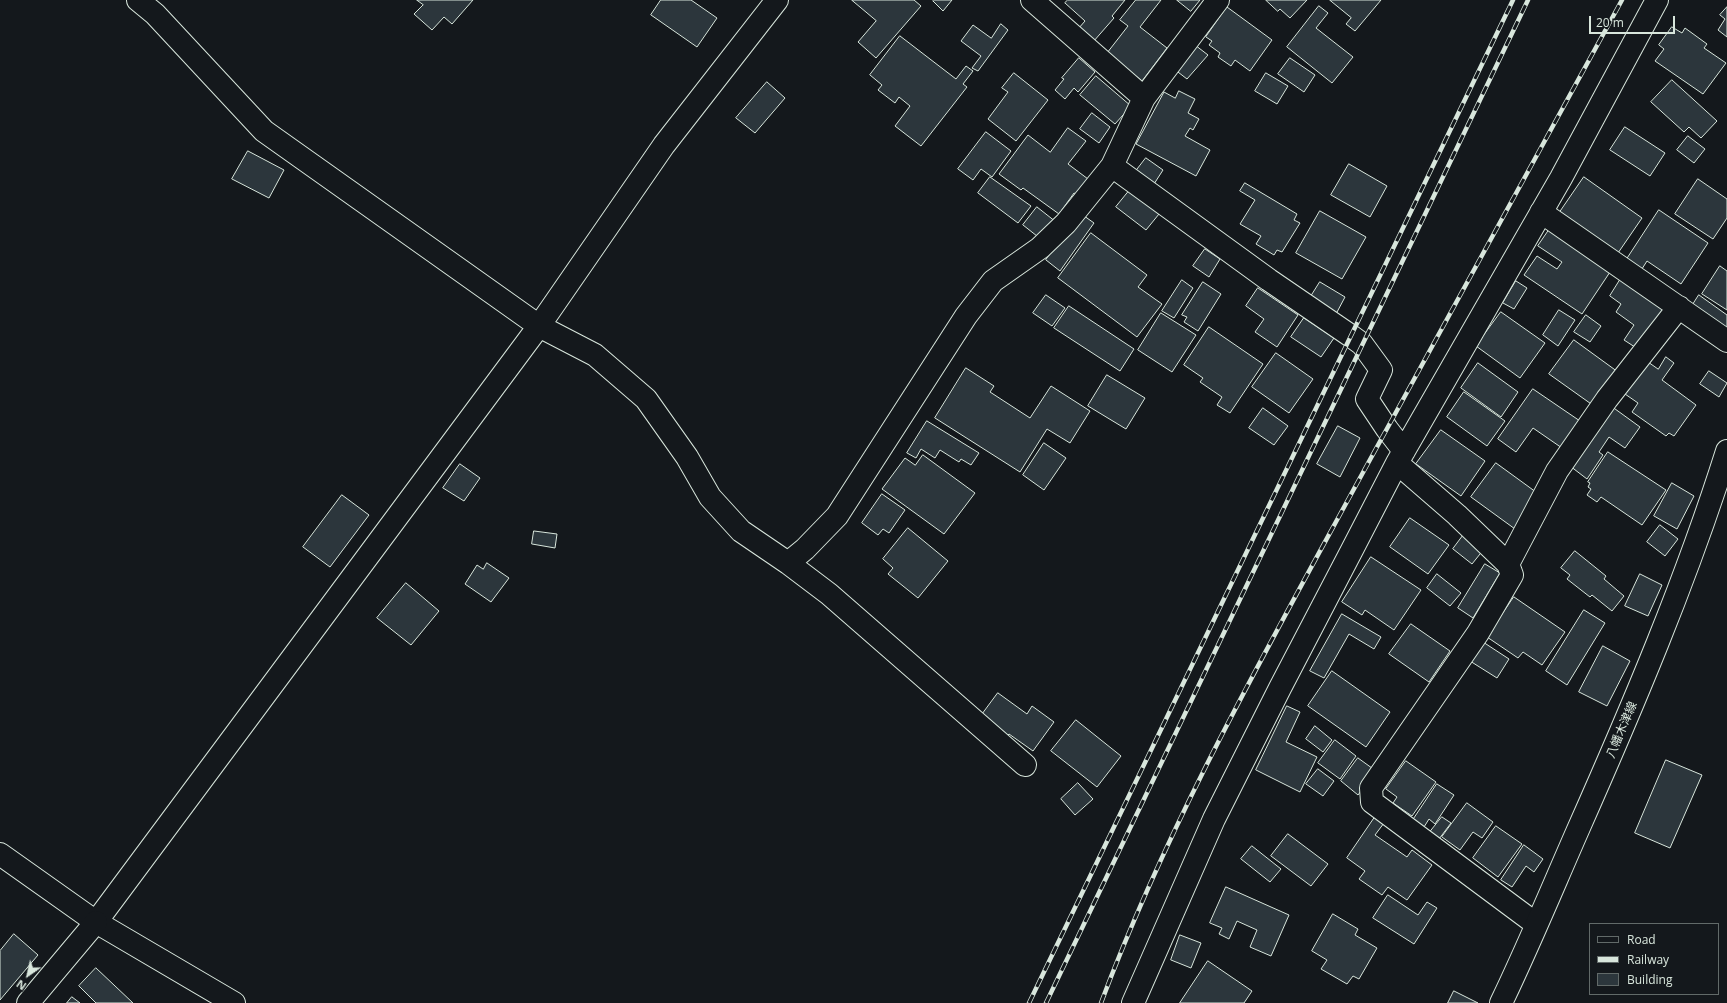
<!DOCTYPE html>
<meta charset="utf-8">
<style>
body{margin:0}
#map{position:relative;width:1727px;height:1003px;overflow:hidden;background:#14181c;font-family:"Open Sans",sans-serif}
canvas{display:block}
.legend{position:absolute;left:1589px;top:923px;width:130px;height:72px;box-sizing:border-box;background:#14181c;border:1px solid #626a69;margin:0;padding:5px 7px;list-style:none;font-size:12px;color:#d8e6dc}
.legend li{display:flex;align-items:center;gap:8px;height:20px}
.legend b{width:20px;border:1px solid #626a69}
.north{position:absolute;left:8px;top:955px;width:40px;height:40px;-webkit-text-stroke:3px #14181c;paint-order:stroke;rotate:214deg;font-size:11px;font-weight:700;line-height:16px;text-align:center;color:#d8e6dc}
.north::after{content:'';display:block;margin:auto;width:14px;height:18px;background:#d8e6dc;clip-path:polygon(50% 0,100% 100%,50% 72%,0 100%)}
.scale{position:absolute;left:1589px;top:16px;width:86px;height:18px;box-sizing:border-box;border:2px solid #d8e6dc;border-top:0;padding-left:5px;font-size:12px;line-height:14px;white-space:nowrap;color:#d8e6dc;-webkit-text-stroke:3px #14181c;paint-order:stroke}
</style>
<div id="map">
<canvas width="1727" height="1003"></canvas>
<ul class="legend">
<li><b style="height:5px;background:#14181c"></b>Road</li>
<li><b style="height:5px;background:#d8e6dc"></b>Railway</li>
<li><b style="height:11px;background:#2c363c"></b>Building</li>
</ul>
<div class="north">N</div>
<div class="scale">20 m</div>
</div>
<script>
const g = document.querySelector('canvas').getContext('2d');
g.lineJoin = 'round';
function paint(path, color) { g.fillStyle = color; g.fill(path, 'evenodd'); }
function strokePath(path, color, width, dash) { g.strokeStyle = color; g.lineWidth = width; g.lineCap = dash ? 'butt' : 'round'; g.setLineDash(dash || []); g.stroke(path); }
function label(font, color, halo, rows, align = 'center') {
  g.font = font + ' "Open Sans","Noto Sans JP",sans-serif'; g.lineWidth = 3; g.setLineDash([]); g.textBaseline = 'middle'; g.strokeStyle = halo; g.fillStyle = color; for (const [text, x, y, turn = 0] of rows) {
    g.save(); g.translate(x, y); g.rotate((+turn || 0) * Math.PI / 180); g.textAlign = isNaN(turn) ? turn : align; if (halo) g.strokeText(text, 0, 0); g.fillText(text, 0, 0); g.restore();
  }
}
const building = new Path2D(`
 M 417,0 L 473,0 L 452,24 L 444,17 L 432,30 L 414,14 L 423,5 Z
 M 661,0 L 691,0 L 717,18 L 697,47 L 651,15 Z
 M 852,0 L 914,0 L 921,6 L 876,58 L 858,42 L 876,21 Z
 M 934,0 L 952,0 L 943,11 L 933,1 Z
 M 1068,0 L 1125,0 L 1112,16 L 1114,18 L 1093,42 L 1078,29 L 1085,21 L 1065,3 Z
 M 1136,0 L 1161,0 L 1140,27 L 1167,48 L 1142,81 L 1107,53 L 1128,26 L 1120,20 Z
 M 1177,0 L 1200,0 L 1191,11 Z
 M 1266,0 L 1307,0 L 1290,18 L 1280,9 L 1278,11 Z
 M 1330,0 L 1381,0 L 1355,31 L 1346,24 L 1351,18 Z
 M 1319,6 L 1328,13 L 1316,28 L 1353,57 L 1332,83 L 1287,47 Z
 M 1227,7 L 1272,40 L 1250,71 L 1235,60 L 1231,66 L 1218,57 L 1220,53 L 1209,45 L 1212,41 L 1206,37 Z
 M 1727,7 L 1727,37 L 1718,30 L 1725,19 L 1720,15 Z
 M 1001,24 L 1008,30 L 978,71 L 972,68 L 981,56 L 961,41 L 973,25 L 991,38 Z
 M 1672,27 L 1682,33 L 1685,28 L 1707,44 L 1704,48 L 1726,63 L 1703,94 L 1655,61 L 1664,49 L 1659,45 Z
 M 900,36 L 956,79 L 966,66 L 973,71 L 963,84 L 967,87 L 921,146 L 895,126 L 910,106 L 899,97 L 895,103 L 878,90 L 882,85 L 870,75 Z
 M 1195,45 L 1208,55 L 1187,79 L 1174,69 Z
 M 1079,58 L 1095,72 L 1078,92 L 1074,88 L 1065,99 L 1055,90 L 1064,79 L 1062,78 Z
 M 1290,58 L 1315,75 L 1304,92 L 1278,74 Z
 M 1014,73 L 1048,100 L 1016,141 L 988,119 L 1008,92 L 1002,88 Z
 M 1266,73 L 1288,86 L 1277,104 L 1255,91 Z
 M 1096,76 L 1131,106 L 1115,124 L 1080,95 Z
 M 1672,80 L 1717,121 L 1701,138 L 1689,127 L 1684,132 L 1651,102 Z
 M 767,82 L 785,98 L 755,133 L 736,118 Z
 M 1179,91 L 1195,99 L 1188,113 L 1199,119 L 1193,130 L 1190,128 L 1185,136 L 1210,150 L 1196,176 L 1136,144 L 1164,92 L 1175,98 Z
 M 1092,113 L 1110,127 L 1099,143 L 1080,129 Z
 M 1625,127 L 1665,153 L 1650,176 L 1610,150 Z
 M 1068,128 L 1086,141 L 1068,164 L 1088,179 L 1076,194 L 1074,193 L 1059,214 L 1023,188 L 1021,190 L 999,174 L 1028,135 L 1050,152 Z
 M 986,132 L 1011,151 L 992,177 L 981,169 L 973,180 L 958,169 Z
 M 1688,136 L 1705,149 L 1694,163 L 1677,150 Z
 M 248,151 L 284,170 L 269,198 L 232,179 Z
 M 1146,158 L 1163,170 L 1154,184 L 1136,171 Z
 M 1349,164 L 1387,186 L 1370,217 L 1331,195 Z
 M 990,177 L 1031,206 L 1018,223 L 978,193 Z
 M 1584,177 L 1642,218 L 1618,253 L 1560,212 Z
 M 1698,179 L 1727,199 L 1727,218 L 1713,239 L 1675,214 Z
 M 1245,183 L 1297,214 L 1294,220 L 1300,223 L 1282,252 L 1277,250 L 1274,255 L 1256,244 L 1261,236 L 1240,224 L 1255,200 L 1240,191 Z
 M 1129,191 L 1159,214 L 1146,230 L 1116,207 Z
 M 1037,207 L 1056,222 L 1042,240 L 1023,225 Z
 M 1659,210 L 1708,243 L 1681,284 L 1647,261 L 1640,272 L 1625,262 Z
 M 1320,211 L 1366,237 L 1342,279 L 1296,253 Z
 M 1080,213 L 1094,223 L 1060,271 L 1046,260 Z
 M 1549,230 L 1610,272 L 1582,314 L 1524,275 L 1537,256 L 1557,269 L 1562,262 L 1538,246 Z
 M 1091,233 L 1147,275 L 1138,287 L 1162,304 L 1137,337 L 1058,278 Z
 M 1205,249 L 1220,259 L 1209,277 L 1193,266 Z
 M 1720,266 L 1727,271 L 1727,310 L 1702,294 Z
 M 1182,280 L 1193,288 L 1174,318 L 1162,311 Z
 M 1620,280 L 1664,310 L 1638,349 L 1624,340 L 1634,325 L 1616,312 L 1621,304 L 1610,296 Z
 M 1516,281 L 1527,288 L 1514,309 L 1503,303 Z
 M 1203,282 L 1221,294 L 1198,331 L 1184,322 L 1187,317 L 1182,315 Z
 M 1320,282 L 1345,297 L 1336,314 L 1310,298 Z
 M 1258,288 L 1298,315 L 1277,347 L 1255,332 L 1264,319 L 1246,306 Z
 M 1046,295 L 1065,308 L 1052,326 L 1033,313 Z
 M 1699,295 L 1727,315 L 1727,331 L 1692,306 Z
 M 1069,306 L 1134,349 L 1120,371 L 1054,328 Z
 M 1559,310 L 1575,320 L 1558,346 L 1543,335 Z
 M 1501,312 L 1545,343 L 1520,378 L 1476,346 Z
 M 1161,313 L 1196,335 L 1172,372 L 1138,350 Z
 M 1586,315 L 1601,326 L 1590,342 L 1574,332 Z
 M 1304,318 L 1334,338 L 1321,357 L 1291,337 Z
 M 1209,327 L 1263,364 L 1230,413 L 1217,405 L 1222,397 L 1200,382 L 1203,378 L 1184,365 Z
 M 1574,340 L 1618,372 L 1594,406 L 1549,374 Z
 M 1276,353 L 1313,379 L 1289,413 L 1252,387 Z
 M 1666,357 L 1674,363 L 1662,380 L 1696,405 L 1674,436 L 1669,433 L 1666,436 L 1632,412 L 1638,403 L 1625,394 L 1648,362 L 1658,369 Z
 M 1478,363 L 1518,392 L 1501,417 L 1461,388 Z
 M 966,368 L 994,386 L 990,392 L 1030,418 L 1051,386 L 1090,411 L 1070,443 L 1047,429 L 1020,472 L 935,418 Z
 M 1709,371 L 1727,383 L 1719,397 L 1700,384 Z
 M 1107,375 L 1145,398 L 1126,429 L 1088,406 Z
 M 1533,389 L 1580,421 L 1562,448 L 1533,428 L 1516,452 L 1498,439 Z
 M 1464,392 L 1505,421 L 1487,446 L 1447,417 Z
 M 1611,406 L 1640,427 L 1625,448 L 1609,437 L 1599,452 L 1603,455 L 1587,479 L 1570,466 Z
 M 1263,408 L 1288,426 L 1274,445 L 1249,428 Z
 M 927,421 L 979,453 L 971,465 L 961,459 L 959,462 L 940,450 L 935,458 L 921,449 L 916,458 L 907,453 Z
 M 1338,426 L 1360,438 L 1340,477 L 1317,464 Z
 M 1441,430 L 1485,461 L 1461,496 L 1416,464 Z
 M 1044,443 L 1066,458 L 1044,490 L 1023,475 Z
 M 1608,452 L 1666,490 L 1642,525 L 1601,497 L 1597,502 L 1587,495 L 1591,489 L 1588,487 L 1590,483 L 1588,482 Z
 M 923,455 L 975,493 L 944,534 L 882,489 L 905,458 L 915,465 Z
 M 1496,463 L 1540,495 L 1515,529 L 1471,497 Z
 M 460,464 L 480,478 L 464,501 L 443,488 Z
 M 1672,483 L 1694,496 L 1677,529 L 1654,516 Z
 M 882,494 L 905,510 L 889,533 L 883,529 L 878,535 L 862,523 Z
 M 342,495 L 369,515 L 330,567 L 303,547 Z
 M 1410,518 L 1449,545 L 1428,574 L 1390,547 Z
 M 1660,525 L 1678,539 L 1665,556 L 1647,542 Z
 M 908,528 L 948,561 L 918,598 L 888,574 L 893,568 L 883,559 Z
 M 534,531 L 557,534 L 555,548 L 532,544 Z
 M 1465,533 L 1484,549 L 1472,564 L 1453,549 Z
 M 1575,551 L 1606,576 L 1604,579 L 1624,596 L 1612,611 L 1592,595 L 1590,597 L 1567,579 L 1570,575 L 1561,568 Z
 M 1371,557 L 1421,590 L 1394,630 L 1365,610 L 1362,615 L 1342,602 Z
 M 487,563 L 509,578 L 491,602 L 465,584 L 477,565 L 483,569 Z
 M 1485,564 L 1500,573 L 1473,618 L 1458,608 Z
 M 1437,574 L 1461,593 L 1450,606 L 1427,588 Z
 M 1640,574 L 1662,585 L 1648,616 L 1625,606 Z
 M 406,583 L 439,611 L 411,645 L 377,618 Z
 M 1514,597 L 1565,632 L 1542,665 L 1523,652 L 1518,658 L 1487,637 Z
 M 1584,610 L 1605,623 L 1567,685 L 1546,671 Z
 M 1342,614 L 1381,637 L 1374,649 L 1349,634 L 1324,678 L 1310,671 Z
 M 1411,624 L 1450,651 L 1429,682 L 1389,654 Z
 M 1483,642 L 1509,659 L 1497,678 L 1470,661 Z
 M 1603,646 L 1630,661 L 1607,706 L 1579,692 Z
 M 1332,671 L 1390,712 L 1366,747 L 1308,706 Z
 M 998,693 L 1027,714 L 1032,706 L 1054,722 L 1033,751 L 1009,734 L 1005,739 L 981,716 Z
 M 1287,706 L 1300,712 L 1286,742 L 1317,757 L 1300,792 L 1256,770 Z
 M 1076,720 L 1121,756 L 1097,787 L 1051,751 Z
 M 1315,726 L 1332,740 L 1323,752 L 1306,739 Z
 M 1335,740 L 1356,756 L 1340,779 L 1318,763 Z
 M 1358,758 L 1376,771 L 1358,795 L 1341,781 Z
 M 1666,760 L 1702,775 L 1670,848 L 1635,833 Z
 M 1406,761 L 1436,782 L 1412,816 L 1393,803 L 1397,797 L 1386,789 Z
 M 1318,769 L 1334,781 L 1323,796 L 1306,784 Z
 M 1078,783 L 1093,799 L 1075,815 L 1061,799 Z
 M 1437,784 L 1454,795 L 1435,824 L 1429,819 L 1424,827 L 1413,820 Z
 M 1467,803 L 1493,822 L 1482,838 L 1473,832 L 1460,850 L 1442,837 Z
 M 1375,817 L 1384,823 L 1375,835 L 1407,857 L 1412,850 L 1432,865 L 1407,900 L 1388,887 L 1382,895 L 1359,879 L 1365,871 L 1347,858 Z
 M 1442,817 L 1451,823 L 1439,839 L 1430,832 Z
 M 1496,826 L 1522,844 L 1498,877 L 1473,858 Z
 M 1288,834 L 1328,864 L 1311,886 L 1271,856 Z
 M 1524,845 L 1543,859 L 1534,872 L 1526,866 L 1512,887 L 1501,880 Z
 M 1252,846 L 1281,869 L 1270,882 L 1241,859 Z
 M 1226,887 L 1289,915 L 1271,956 L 1250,947 L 1257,930 L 1237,921 L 1229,939 L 1219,934 L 1222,928 L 1210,923 Z
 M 1388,895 L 1418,915 L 1427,902 L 1437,908 L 1414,944 L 1373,918 Z
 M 1333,914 L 1358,929 L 1355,935 L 1377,948 L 1359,979 L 1353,976 L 1347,984 L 1321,969 L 1327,960 L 1312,951 Z
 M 14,934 L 38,955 L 0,1000 L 0,951 Z
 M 1180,935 L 1201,943 L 1191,968 L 1171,960 Z
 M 1208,961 L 1252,991 L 1244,1003 L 1180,1003 Z
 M 96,968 L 133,1003 L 96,1003 L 79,986 Z
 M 1454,991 L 1478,1003 L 1448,1003 Z
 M 72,997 L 80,1003 L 67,1003 Z`);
const street = new Path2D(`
 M 138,0 L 155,14 L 264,131 L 539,326 L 595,355 L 646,399 L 687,457 L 710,497 L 741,531 L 788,563 L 805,549 L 837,516 L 966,316 L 993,281 L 1040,248 L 1066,223 L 1112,166
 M 1032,0 L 1144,98 L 1112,166 L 1269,280 L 1351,336 L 1362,344 L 1381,370 L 1367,399 L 1387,429 L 1404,451
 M 1144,98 L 1218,0
 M 1541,212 L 1727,341
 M 1397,463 L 1457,515 L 1508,564 L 1512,575 L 1478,633 L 1371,788 L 1372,802 L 1536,924
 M 788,563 L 829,594 L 1025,765
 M 1508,564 L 1557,471 L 1607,399 L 1679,307
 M 0,854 L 96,922
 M 234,1003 L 96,922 L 539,326 L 664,145 L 777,0
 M 1133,1003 L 1214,819 L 1280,688 L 1353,548 L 1397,463 L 1561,178 L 1657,0`);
const secondary = new Path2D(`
 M 28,1003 L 96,922`);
const primary = new Path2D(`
 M 1501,1003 C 1528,947 1552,889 1577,832 C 1632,708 1686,581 1727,451`);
const rail = new Path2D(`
 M 1029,1003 L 1513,0
 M 1046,1003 L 1528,0
 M 1101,1003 C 1167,827 1259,663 1349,498 C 1440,332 1531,166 1622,0`);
const streetNames = [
 ["八幡木津線",1622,730,-67]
];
paint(building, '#2c363c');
strokePath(building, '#d8e6dc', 1);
strokePath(street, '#d8e6dc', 24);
strokePath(secondary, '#d8e6dc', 24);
strokePath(primary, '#d8e6dc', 24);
strokePath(street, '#14181c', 22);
strokePath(secondary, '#14181c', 22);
strokePath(primary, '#14181c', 22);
strokePath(rail, '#d8e6dc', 4.5);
strokePath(rail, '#14181c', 3, [9]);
label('12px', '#d8e6dc', '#14181c', streetNames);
</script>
